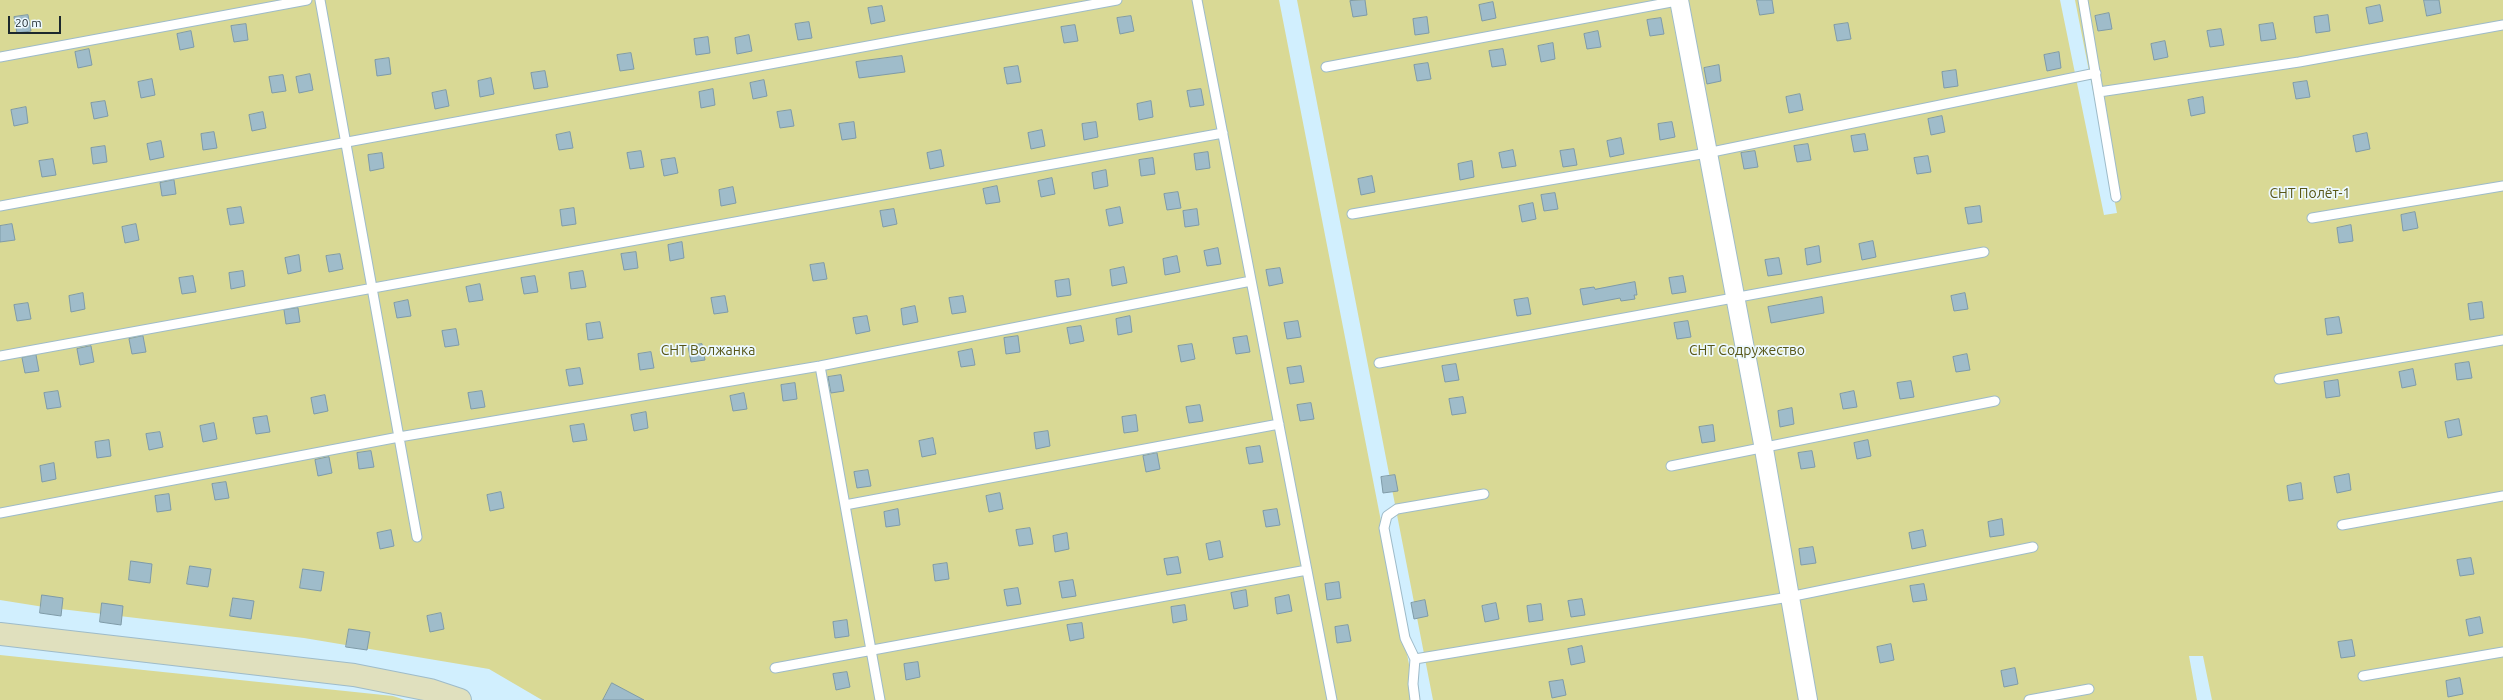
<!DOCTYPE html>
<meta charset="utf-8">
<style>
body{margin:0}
#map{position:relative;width:2503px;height:700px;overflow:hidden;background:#d1effe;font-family:Ubuntu,sans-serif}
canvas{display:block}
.scale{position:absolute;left:8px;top:16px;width:53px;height:18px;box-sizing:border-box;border:2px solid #1c282d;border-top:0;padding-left:5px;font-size:12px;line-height:14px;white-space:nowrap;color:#1c282d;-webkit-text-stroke:3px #edf9ff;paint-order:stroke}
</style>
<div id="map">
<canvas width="2503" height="700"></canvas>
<div class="scale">20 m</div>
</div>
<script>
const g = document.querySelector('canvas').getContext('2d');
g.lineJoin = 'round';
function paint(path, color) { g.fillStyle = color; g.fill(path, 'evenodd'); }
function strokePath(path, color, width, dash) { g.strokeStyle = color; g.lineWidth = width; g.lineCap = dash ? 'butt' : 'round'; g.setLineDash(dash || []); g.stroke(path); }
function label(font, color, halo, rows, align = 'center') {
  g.font = font + ' Ubuntu,sans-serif'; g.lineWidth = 3.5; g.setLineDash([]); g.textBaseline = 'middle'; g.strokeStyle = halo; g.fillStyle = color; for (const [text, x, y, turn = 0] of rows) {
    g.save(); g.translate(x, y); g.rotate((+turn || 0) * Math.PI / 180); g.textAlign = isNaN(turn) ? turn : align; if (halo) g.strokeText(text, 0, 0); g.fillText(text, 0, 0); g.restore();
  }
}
const green = new Path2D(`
 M 0,0 L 1279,0 L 1416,700 L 542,700 L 489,669 L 304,638 L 44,607 L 0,600 Z
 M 1297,0 L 2060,0 L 2104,215 L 2117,213 L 2075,0 L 2503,0 L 2503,700 L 2212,700 L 2203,656 L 2189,656 L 2197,700 L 1433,700 Z
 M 0,655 L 393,696 L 405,700 L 0,700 Z`);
const building = new Path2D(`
 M 1365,0 L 1367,15 L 1353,17 L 1350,1 Z
 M 1757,0 L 1772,0 L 1774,13 L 1760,15 Z
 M 2424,0 L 2439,0 L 2441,13 L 2427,16 Z
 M 1493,2 L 1496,18 L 1482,21 L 1479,5 Z
 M 2380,5 L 2383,21 L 2369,24 L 2366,8 Z
 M 882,6 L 885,21 L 871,24 L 868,8 Z
 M 2109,13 L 2112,29 L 2098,31 L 2095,16 Z
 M 28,15 L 31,31 L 17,33 L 14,17 Z
 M 2328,15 L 2330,31 L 2316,33 L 2314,17 Z
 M 1131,16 L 1134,31 L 1120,34 L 1117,18 Z
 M 1427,17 L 1429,33 L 1415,35 L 1413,19 Z
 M 1661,18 L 1664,34 L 1650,36 L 1647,20 Z
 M 809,22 L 812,38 L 798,40 L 795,24 Z
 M 1848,23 L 1851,39 L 1837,41 L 1834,25 Z
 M 2273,23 L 2276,39 L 2261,41 L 2259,25 Z
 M 246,24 L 248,40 L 234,42 L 231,26 Z
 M 1075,25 L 1078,41 L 1064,43 L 1061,27 Z
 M 2221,29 L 2224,45 L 2210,47 L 2207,31 Z
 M 191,31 L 194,47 L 180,50 L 177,34 Z
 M 1598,31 L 1601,47 L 1587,49 L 1584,34 Z
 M 749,35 L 752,51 L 737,54 L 735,38 Z
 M 708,37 L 710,53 L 696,55 L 694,39 Z
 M 2165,41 L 2168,57 L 2154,60 L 2151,44 Z
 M 1553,43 L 1555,59 L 1541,62 L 1538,46 Z
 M 89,49 L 92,65 L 78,68 L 75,52 Z
 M 1503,49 L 1506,65 L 1492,67 L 1489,51 Z
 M 2059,52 L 2061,68 L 2047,71 L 2044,55 Z
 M 631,53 L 634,69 L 620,71 L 617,55 Z
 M 902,56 L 905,72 L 859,78 L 856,62 Z
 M 389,58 L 391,74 L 377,76 L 375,60 Z
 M 1428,63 L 1431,79 L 1417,81 L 1414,65 Z
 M 1719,65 L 1721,81 L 1707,84 L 1704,68 Z
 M 1018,66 L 1021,82 L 1007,84 L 1004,68 Z
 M 1956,70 L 1958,86 L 1944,88 L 1942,72 Z
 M 545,71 L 548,87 L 534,89 L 531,73 Z
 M 310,74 L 313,90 L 299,93 L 296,77 Z
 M 283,75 L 286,91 L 272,93 L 269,77 Z
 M 491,78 L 494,94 L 480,97 L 478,81 Z
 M 152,79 L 155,95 L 141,98 L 138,82 Z
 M 764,80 L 767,96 L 753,99 L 750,83 Z
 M 2307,81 L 2310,97 L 2296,99 L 2293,83 Z
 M 713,89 L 715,105 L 701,108 L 699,92 Z
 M 1201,89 L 1204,105 L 1190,107 L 1187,91 Z
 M 446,90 L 449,106 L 435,109 L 432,93 Z
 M 1800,94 L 1803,110 L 1789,113 L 1786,97 Z
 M 2203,97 L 2205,113 L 2191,116 L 2188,100 Z
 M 105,101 L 108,116 L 94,119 L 91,103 Z
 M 1151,101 L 1153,117 L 1139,120 L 1137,104 Z
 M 26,107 L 28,123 L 14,126 L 11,110 Z
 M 791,110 L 794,126 L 780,128 L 777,112 Z
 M 263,112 L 266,128 L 252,131 L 249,115 Z
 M 1942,116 L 1945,132 L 1931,135 L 1928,119 Z
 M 854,122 L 856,138 L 842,140 L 839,124 Z
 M 1096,122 L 1098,137 L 1084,140 L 1082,124 Z
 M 1672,122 L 1675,137 L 1660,140 L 1658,124 Z
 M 1042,130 L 1045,146 L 1031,149 L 1028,133 Z
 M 214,132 L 217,148 L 203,150 L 201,134 Z
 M 570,132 L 573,148 L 559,150 L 556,135 Z
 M 2367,133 L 2370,149 L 2356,152 L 2353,136 Z
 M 1865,134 L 1868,150 L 1854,152 L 1851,136 Z
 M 1621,138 L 1624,154 L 1610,157 L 1607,141 Z
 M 161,141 L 164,157 L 150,160 L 147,144 Z
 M 1808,144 L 1811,160 L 1797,162 L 1794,146 Z
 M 105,146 L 107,162 L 93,164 L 91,148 Z
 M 1574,149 L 1577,165 L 1563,167 L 1560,151 Z
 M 941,150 L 944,166 L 930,169 L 927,153 Z
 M 1513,150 L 1516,166 L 1502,168 L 1499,153 Z
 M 641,151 L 644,167 L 630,169 L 627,153 Z
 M 1755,151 L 1758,167 L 1744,169 L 1741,153 Z
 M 1208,152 L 1210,168 L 1196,170 L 1194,154 Z
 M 382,153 L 384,168 L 370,171 L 368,155 Z
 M 1928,156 L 1931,172 L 1917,174 L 1914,158 Z
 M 675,158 L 678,173 L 664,176 L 661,160 Z
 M 1153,158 L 1155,174 L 1141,176 L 1139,160 Z
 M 53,159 L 56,175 L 42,177 L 39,161 Z
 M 1472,161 L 1474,177 L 1460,180 L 1458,164 Z
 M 1106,170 L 1108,186 L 1094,189 L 1092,173 Z
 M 1372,176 L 1375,192 L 1361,195 L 1358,179 Z
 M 1052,178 L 1055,194 L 1041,197 L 1038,181 Z
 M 174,180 L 176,194 L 162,196 L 160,183 Z
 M 997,186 L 1000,202 L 986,204 L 983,189 Z
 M 733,187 L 736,203 L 721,206 L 719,190 Z
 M 1178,192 L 1181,208 L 1167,210 L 1164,194 Z
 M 1555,193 L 1558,209 L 1544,211 L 1541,195 Z
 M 1533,203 L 1536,219 L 1522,222 L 1519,206 Z
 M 1980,206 L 1982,222 L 1968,224 L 1965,208 Z
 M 241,207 L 244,223 L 230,225 L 227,209 Z
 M 1120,207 L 1123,223 L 1109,226 L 1106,210 Z
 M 574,208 L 576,224 L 562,226 L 560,210 Z
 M 894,209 L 897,224 L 883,227 L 880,211 Z
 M 1197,209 L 1199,225 L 1185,227 L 1183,211 Z
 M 2415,212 L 2418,228 L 2403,231 L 2401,215 Z
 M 12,224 L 15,240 L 0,242 L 0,226 Z
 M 136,224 L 139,240 L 125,243 L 122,227 Z
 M 2351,225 L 2353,241 L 2339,243 L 2337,228 Z
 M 1873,241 L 1876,257 L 1862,260 L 1859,244 Z
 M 682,242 L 684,258 L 670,261 L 668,245 Z
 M 1819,246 L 1821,262 L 1807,265 L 1805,249 Z
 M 1218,248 L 1221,264 L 1207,266 L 1204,251 Z
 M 636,252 L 638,268 L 624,270 L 621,254 Z
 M 340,254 L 343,269 L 329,272 L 326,256 Z
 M 299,255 L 301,271 L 288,274 L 285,258 Z
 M 1177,256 L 1180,272 L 1165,275 L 1163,259 Z
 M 1779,258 L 1782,274 L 1768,276 L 1765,260 Z
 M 824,263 L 827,279 L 813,281 L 810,265 Z
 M 1124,267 L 1127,283 L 1112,286 L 1110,270 Z
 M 1280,268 L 1283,283 L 1269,286 L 1266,270 Z
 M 243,271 L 245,286 L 231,289 L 229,273 Z
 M 583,271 L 586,287 L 571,289 L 569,273 Z
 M 193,276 L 196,292 L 182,294 L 179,278 Z
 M 535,276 L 538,292 L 524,294 L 521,278 Z
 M 1683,276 L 1686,292 L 1672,294 L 1669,278 Z
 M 1069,279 L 1071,295 L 1057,297 L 1055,281 Z
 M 1635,282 L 1637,295 L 1634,295 L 1635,299 L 1621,301 L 1620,298 L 1583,305 L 1580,289 L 1594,287 L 1595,289 Z
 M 480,284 L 483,300 L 469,302 L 466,287 Z
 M 83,293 L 85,309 L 71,312 L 69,296 Z
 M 1965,293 L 1968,309 L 1954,311 L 1951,296 Z
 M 725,296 L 728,312 L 714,314 L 711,298 Z
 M 963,296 L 966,312 L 952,314 L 949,298 Z
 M 1822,297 L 1824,313 L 1771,323 L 1768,307 Z
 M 1528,298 L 1531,314 L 1517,316 L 1514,300 Z
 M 408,300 L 411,316 L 397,318 L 394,303 Z
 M 2482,302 L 2484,318 L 2470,320 L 2468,304 Z
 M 28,303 L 31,319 L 17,321 L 14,305 Z
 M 915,306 L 918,322 L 903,325 L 901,309 Z
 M 298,308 L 300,322 L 286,324 L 284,310 Z
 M 867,316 L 870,331 L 856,334 L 853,318 Z
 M 1130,316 L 1132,332 L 1118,335 L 1116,319 Z
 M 2339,317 L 2342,333 L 2327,335 L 2325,319 Z
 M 1298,321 L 1301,337 L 1287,339 L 1284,323 Z
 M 1688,321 L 1691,337 L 1677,339 L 1674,323 Z
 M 600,322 L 603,338 L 588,340 L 586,324 Z
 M 1081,326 L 1084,341 L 1070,344 L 1067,328 Z
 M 456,329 L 459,345 L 445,347 L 442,331 Z
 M 143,336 L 146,352 L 132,354 L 129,339 Z
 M 1018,336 L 1020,352 L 1006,354 L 1004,338 Z
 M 1247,336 L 1250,352 L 1236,354 L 1233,338 Z
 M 702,344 L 705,360 L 691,362 L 688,346 Z
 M 1192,344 L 1195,359 L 1181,362 L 1178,346 Z
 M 91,346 L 94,362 L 80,365 L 77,349 Z
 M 972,349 L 975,365 L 961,367 L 958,352 Z
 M 651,352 L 654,368 L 640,370 L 638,354 Z
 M 1967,354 L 1970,370 L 1956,372 L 1953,357 Z
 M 36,355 L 39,371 L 25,373 L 22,358 Z
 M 2469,362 L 2472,378 L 2457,380 L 2455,364 Z
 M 1456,364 L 1459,380 L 1445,382 L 1442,366 Z
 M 1301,366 L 1304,382 L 1290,384 L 1287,368 Z
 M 580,368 L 583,384 L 569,386 L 566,370 Z
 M 2413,369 L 2416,385 L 2402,388 L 2399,372 Z
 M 841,375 L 844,391 L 831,393 L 828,377 Z
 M 2338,380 L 2340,396 L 2326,398 L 2324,382 Z
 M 1911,381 L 1914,397 L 1900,399 L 1897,383 Z
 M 795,383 L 797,399 L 783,401 L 781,385 Z
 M 58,391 L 61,407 L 47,409 L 44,393 Z
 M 482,391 L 485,407 L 471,409 L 468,393 Z
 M 1854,391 L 1857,407 L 1843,409 L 1840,394 Z
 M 744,393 L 747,409 L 733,411 L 730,396 Z
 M 325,395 L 328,411 L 314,414 L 311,398 Z
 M 1463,397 L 1466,413 L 1452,415 L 1449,399 Z
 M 1311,403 L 1314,419 L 1300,421 L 1297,405 Z
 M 1200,405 L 1203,421 L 1189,423 L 1186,407 Z
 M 1792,408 L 1794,424 L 1780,427 L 1778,411 Z
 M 646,412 L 648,428 L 634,431 L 631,415 Z
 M 1136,415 L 1138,431 L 1124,433 L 1122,417 Z
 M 267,416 L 270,432 L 256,434 L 253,418 Z
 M 2459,419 L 2462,435 L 2448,438 L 2445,422 Z
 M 214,423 L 217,439 L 203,442 L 200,426 Z
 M 584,424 L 587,440 L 573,442 L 570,426 Z
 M 1713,425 L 1715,441 L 1702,443 L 1699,427 Z
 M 1048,431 L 1050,446 L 1036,449 L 1034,433 Z
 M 160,432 L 163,447 L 149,450 L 146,434 Z
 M 933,438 L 936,454 L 922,457 L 919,441 Z
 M 109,440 L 111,456 L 97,458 L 95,442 Z
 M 1868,440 L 1871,456 L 1857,459 L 1854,443 Z
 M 1260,446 L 1263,462 L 1249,464 L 1246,448 Z
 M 371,451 L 374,467 L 359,469 L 357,453 Z
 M 1812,451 L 1815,467 L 1801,469 L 1798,453 Z
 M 1157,453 L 1160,469 L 1146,472 L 1143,456 Z
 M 329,457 L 332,473 L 318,476 L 315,460 Z
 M 54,463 L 56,479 L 42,482 L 40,466 Z
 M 868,470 L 871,486 L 857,488 L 854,472 Z
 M 2349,474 L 2351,490 L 2337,493 L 2334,477 Z
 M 1395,475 L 1398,491 L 1383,493 L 1381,477 Z
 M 226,482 L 229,498 L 215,500 L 212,484 Z
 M 2301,483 L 2303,499 L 2289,501 L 2287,486 Z
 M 501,492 L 504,508 L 490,511 L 487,495 Z
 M 1000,493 L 1003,509 L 989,512 L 986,496 Z
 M 169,494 L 171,510 L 157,512 L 155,496 Z
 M 898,509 L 900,525 L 886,527 L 884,512 Z
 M 1277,509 L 1280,525 L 1266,527 L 1263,511 Z
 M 2002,519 L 2004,535 L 1990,537 L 1988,522 Z
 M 1030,528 L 1033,544 L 1019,546 L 1016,530 Z
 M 391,530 L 394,546 L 380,549 L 377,533 Z
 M 1923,530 L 1926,546 L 1912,549 L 1909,533 Z
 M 1067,533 L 1069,549 L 1055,552 L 1053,536 Z
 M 1220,541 L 1223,557 L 1209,560 L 1206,544 Z
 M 1813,547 L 1816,563 L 1801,565 L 1799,549 Z
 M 1178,557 L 1181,573 L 1167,575 L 1164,559 Z
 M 2471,558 L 2474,574 L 2460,576 L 2457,560 Z
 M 131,561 L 152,564 L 150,583 L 129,580 Z
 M 947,563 L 949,579 L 935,581 L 933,565 Z
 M 190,566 L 211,569 L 208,587 L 187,584 Z
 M 303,569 L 324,572 L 321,591 L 300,588 Z
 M 1073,580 L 1076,596 L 1062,598 L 1059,582 Z
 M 1339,582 L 1341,598 L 1327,600 L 1325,584 Z
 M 1924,584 L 1927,600 L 1913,602 L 1910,586 Z
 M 1018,588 L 1021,604 L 1007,606 L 1004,590 Z
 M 1246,590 L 1248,606 L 1234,609 L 1231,593 Z
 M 42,595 L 63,598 L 61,616 L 40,613 Z
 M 1289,595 L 1292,611 L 1277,614 L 1275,598 Z
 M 233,598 L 254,601 L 251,619 L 230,616 Z
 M 1582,599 L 1585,615 L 1571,617 L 1568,601 Z
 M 1425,600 L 1428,616 L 1414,619 L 1411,603 Z
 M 102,603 L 123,606 L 121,625 L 100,622 Z
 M 1496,603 L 1499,619 L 1485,622 L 1482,606 Z
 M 1541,604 L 1543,620 L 1529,622 L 1527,606 Z
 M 1185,605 L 1187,620 L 1173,623 L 1171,607 Z
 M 441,613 L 444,629 L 430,632 L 427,616 Z
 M 2480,617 L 2483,633 L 2469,636 L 2466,620 Z
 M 847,620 L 849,636 L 835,638 L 833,622 Z
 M 1082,623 L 1084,638 L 1070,641 L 1067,625 Z
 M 1348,625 L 1351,641 L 1337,643 L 1335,627 Z
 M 349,629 L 370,632 L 367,650 L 346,647 Z
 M 2352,640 L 2355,656 L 2341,658 L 2338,642 Z
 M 1891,644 L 1894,660 L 1880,663 L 1877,647 Z
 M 1582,646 L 1585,662 L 1571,665 L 1568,649 Z
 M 918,662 L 920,677 L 906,680 L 904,664 Z
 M 2015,668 L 2018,684 L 2004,687 L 2001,671 Z
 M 847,672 L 850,687 L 836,690 L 833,674 Z
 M 2460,678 L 2463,694 L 2448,697 L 2446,681 Z
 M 1563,680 L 1566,695 L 1552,698 L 1549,682 Z
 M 612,683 L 644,700 L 603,700 Z`);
const lane = new Path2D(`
 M 320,0 L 417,537
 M 1197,0 L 1332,700
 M 2083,0 L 2116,197
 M 0,57 L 307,0
 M 1326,67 L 1682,0
 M 2099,92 L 2299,62 L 2503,25
 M 0,206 L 1117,0
 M 1352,214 L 1707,153 L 2096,73
 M 2312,218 L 2503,186
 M 0,356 L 1223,133
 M 1379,363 L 1984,252
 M 820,366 L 880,700
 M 2279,379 L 2503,340
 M 1671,466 L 1995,401
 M 845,505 L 1279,424
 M 0,513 L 399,437 L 820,366 L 1251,281
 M 2342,525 L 2503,496
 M 1415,659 L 1789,597 L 2033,547
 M 775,668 L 1307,570
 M 2363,676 L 2503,652
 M 1415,700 L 1413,684 L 1415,659 L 1405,638 L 1384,528 L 1387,516 L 1397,509 L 1484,494
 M 2029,700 L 2089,689`);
const street = new Path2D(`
 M 1679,0 L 1764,449 L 1808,700`);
const secondary = new Path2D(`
 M 0,634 L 354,675 L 430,690 L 460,700`);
const parkNames = [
 ["СНТ Полёт-1",2310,193],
 ["СНТ Волжанка",708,350],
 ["СНТ Содружество",1747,350]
];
paint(green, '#d9d995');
paint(building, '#9fbcca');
strokePath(building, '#7f9ba8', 1);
strokePath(lane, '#9ebbc9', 11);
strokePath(street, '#9ebbc9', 20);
strokePath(secondary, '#9ebbc9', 24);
strokePath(lane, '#fff', 9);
strokePath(street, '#fff', 18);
strokePath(secondary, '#e0e0be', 22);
label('14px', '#575617', '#edf9ff', parkNames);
</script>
